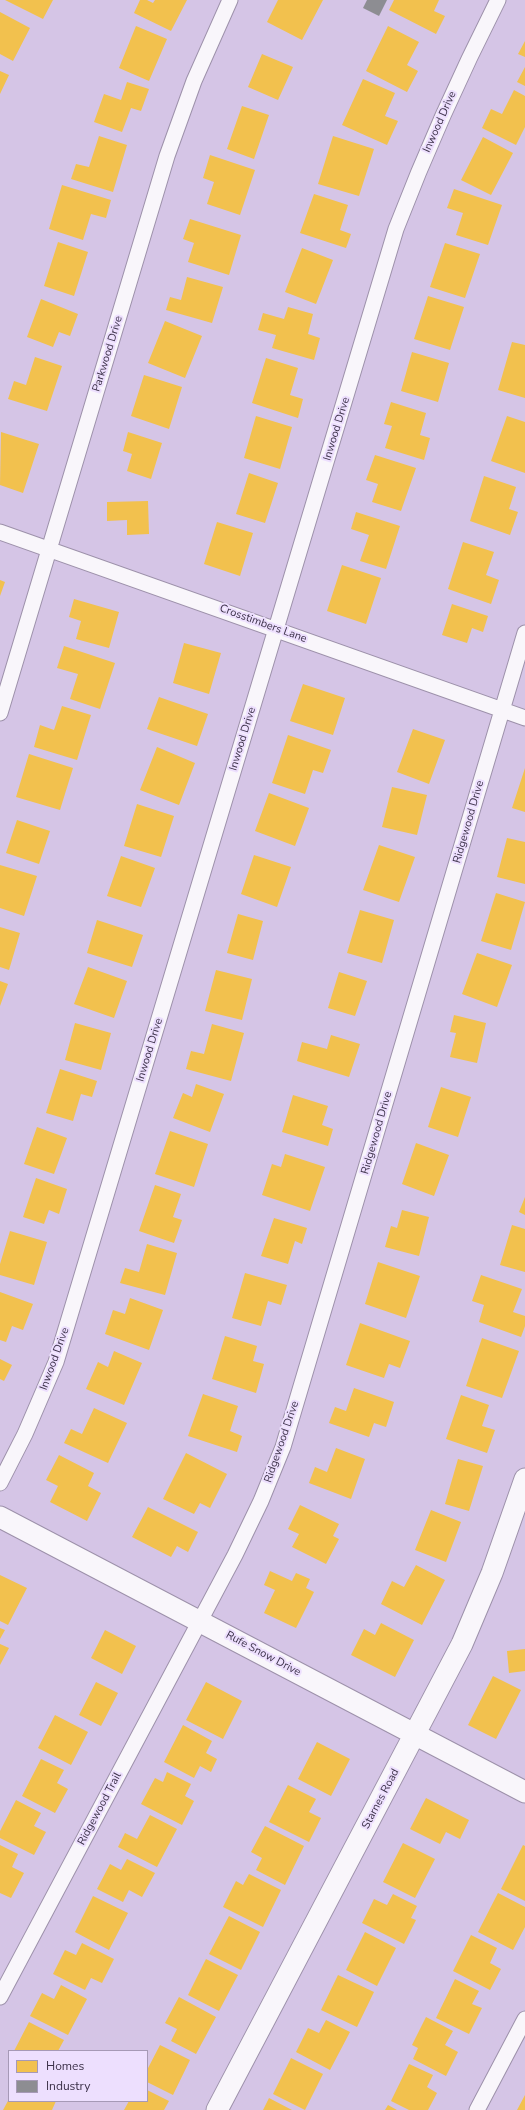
<!DOCTYPE html>
<style>
body{margin:0}
#map{position:relative;width:525px;height:2110px;overflow:hidden;background:#d5c5e6;font-family:"Nunito Sans",sans-serif}
canvas{display:block}
.legend{position:absolute;left:8px;top:2050px;width:140px;height:52px;box-sizing:border-box;background:#eddffe;border:1px solid #a699b6;margin:0;padding:5px 7px;list-style:none;font-size:12px;color:#3c3149}
.legend li{display:flex;align-items:center;gap:8px;height:20px}
.legend b{width:20px;border:1px solid #a699b6}
</style>
<div id="map">
<canvas width="525" height="2110"></canvas>
<ul class="legend">
<li><b style="height:11px;background:#f2c14e"></b>Homes</li>
<li><b style="height:11px;background:#8d8d92"></b>Industry</li>
</ul>
</div>
<script>
const g = document.querySelector('canvas').getContext('2d');
g.lineJoin = 'round';
function paint(path, color) { g.fillStyle = color; g.fill(path, 'evenodd'); }
function strokePath(path, color, width, dash) { g.strokeStyle = color; g.lineWidth = width; g.lineCap = dash ? 'butt' : 'round'; g.setLineDash(dash || []); g.stroke(path); }
function label(font, color, halo, rows, align = 'center') {
  g.font = font + ' "Nunito Sans",sans-serif'; g.lineWidth = 4; g.setLineDash([]); g.textBaseline = 'middle'; g.strokeStyle = halo; g.fillStyle = color; for (const [text, x, y, turn = 0] of rows) {
    g.save(); g.translate(x, y); g.rotate((+turn || 0) * Math.PI / 180); g.textAlign = isNaN(turn) ? turn : align; if (halo) g.strokeText(text, 0, 0); g.fillText(text, 0, 0); g.restore();
  }
}
const homes = new Path2D(`
 M 5,0 L 53,0 L 43,19 Z
 M 140,0 L 147,0 L 153,3 L 155,0 L 187,0 L 171,31 L 134,13 Z
 M 278,0 L 323,0 L 302,40 L 267,22 Z
 M 394,0 L 439,0 L 434,11 L 445,16 L 436,34 L 389,10 Z
 M 0,12 L 30,28 L 13,61 L 0,54 Z
 M 136,26 L 167,39 L 149,81 L 119,68 Z
 M 388,26 L 419,42 L 407,65 L 418,71 L 407,92 L 366,71 Z
 M 525,41 L 525,57 L 518,54 Z
 M 262,54 L 293,67 L 278,100 L 248,87 Z
 M 525,67 L 525,86 L 517,82 Z
 M 0,71 L 9,75 L 0,94 Z
 M 363,79 L 395,93 L 385,116 L 398,121 L 387,145 L 342,125 Z
 M 127,82 L 149,89 L 141,111 L 131,108 L 122,132 L 94,122 L 104,94 L 121,100 Z
 M 514,90 L 525,96 L 525,127 L 516,145 L 482,128 L 491,109 L 502,114 Z
 M 242,106 L 269,115 L 254,159 L 227,149 Z
 M 99,136 L 127,145 L 113,192 L 71,179 L 76,164 L 89,167 Z
 M 333,136 L 374,149 L 359,196 L 318,184 Z
 M 483,137 L 513,153 L 491,195 L 461,180 Z
 M 210,155 L 255,170 L 240,215 L 207,204 L 214,182 L 203,178 Z
 M 62,185 L 111,200 L 106,218 L 91,214 L 83,240 L 49,229 Z
 M 454,189 L 502,205 L 488,245 L 456,235 L 463,213 L 447,208 Z
 M 314,194 L 348,205 L 340,230 L 351,234 L 346,248 L 300,233 Z
 M 190,219 L 241,235 L 229,275 L 188,262 L 194,243 L 183,239 Z
 M 58,242 L 88,252 L 74,296 L 44,286 Z
 M 445,243 L 480,254 L 465,298 L 430,287 Z
 M 302,248 L 333,260 L 316,304 L 285,292 Z
 M 187,277 L 223,287 L 212,323 L 166,310 L 170,297 L 181,300 Z
 M 428,296 L 464,307 L 450,350 L 414,339 Z
 M 41,299 L 78,314 L 70,336 L 59,332 L 53,347 L 27,337 Z
 M 288,307 L 313,314 L 308,334 L 320,338 L 314,360 L 272,348 L 276,335 L 258,330 L 263,313 L 284,319 Z
 M 165,321 L 202,336 L 185,378 L 148,363 Z
 M 512,342 L 525,345 L 525,398 L 498,390 Z
 M 412,352 L 449,363 L 438,402 L 401,391 Z
 M 35,357 L 62,366 L 47,411 L 8,399 L 14,381 L 26,385 Z
 M 266,358 L 298,368 L 290,395 L 303,399 L 298,418 L 252,403 Z
 M 144,375 L 182,387 L 169,429 L 131,416 Z
 M 391,402 L 426,413 L 420,435 L 430,438 L 424,460 L 385,448 L 392,426 L 384,424 Z
 M 256,416 L 292,427 L 280,469 L 244,458 Z
 M 507,416 L 525,422 L 525,473 L 491,461 Z
 M 1,432 L 39,444 L 23,493 L 0,485 Z
 M 128,432 L 162,443 L 151,479 L 127,471 L 132,454 L 123,451 Z
 M 375,455 L 416,468 L 401,511 L 372,502 L 378,484 L 366,480 Z
 M 249,473 L 278,483 L 265,523 L 236,514 Z
 M 484,476 L 516,487 L 509,509 L 518,512 L 510,535 L 470,521 Z
 M 148,501 L 149,534 L 127,535 L 127,520 L 107,521 L 107,502 Z
 M 356,512 L 400,526 L 386,569 L 360,561 L 369,535 L 351,529 Z
 M 217,522 L 253,533 L 240,576 L 204,564 Z
 M 463,542 L 494,552 L 486,575 L 499,580 L 491,604 L 448,589 Z
 M 342,565 L 381,578 L 366,624 L 327,611 Z
 M 0,580 L 5,582 L 0,596 Z
 M 74,599 L 119,612 L 109,648 L 76,639 L 81,621 L 69,617 Z
 M 452,604 L 488,616 L 483,632 L 472,628 L 467,643 L 442,635 Z
 M 184,643 L 221,653 L 209,694 L 173,683 Z
 M 64,646 L 115,663 L 100,709 L 70,699 L 78,674 L 57,668 Z
 M 303,684 L 345,698 L 333,735 L 290,721 Z
 M 159,697 L 208,714 L 197,746 L 147,729 Z
 M 62,706 L 91,715 L 77,760 L 34,747 L 40,725 L 54,730 Z
 M 413,729 L 445,740 L 429,784 L 397,772 Z
 M 288,735 L 331,750 L 323,773 L 313,770 L 305,794 L 272,783 Z
 M 157,747 L 195,763 L 179,805 L 140,790 Z
 M 29,754 L 73,768 L 60,810 L 16,797 Z
 M 525,768 L 525,812 L 512,808 Z
 M 392,787 L 427,795 L 417,835 L 382,827 Z
 M 269,793 L 309,808 L 295,846 L 255,831 Z
 M 137,804 L 174,816 L 161,857 L 124,846 Z
 M 17,820 L 50,831 L 39,864 L 6,853 Z
 M 507,838 L 525,842 L 525,884 L 497,877 Z
 M 379,845 L 415,857 L 399,902 L 363,890 Z
 M 254,855 L 291,867 L 277,907 L 241,894 Z
 M 121,856 L 155,868 L 141,907 L 107,896 Z
 M 0,865 L 37,876 L 24,916 L 0,908 Z
 M 496,893 L 525,902 L 511,950 L 481,941 Z
 M 360,910 L 394,920 L 382,963 L 347,953 Z
 M 238,914 L 263,921 L 253,960 L 227,953 Z
 M 97,920 L 143,935 L 132,967 L 87,953 Z
 M 0,927 L 20,933 L 9,970 L 0,967 Z
 M 477,953 L 512,965 L 497,1007 L 462,994 Z
 M 88,967 L 127,981 L 114,1018 L 74,1004 Z
 M 216,970 L 252,979 L 242,1020 L 205,1011 Z
 M 339,972 L 367,981 L 355,1016 L 328,1008 Z
 M 0,981 L 8,984 L 0,1006 Z
 M 454,1015 L 486,1023 L 477,1063 L 450,1057 L 456,1033 L 450,1032 Z
 M 75,1023 L 111,1033 L 101,1070 L 65,1060 Z
 M 212,1024 L 244,1033 L 231,1081 L 186,1069 L 191,1051 L 204,1054 Z
 M 331,1035 L 360,1044 L 349,1077 L 297,1061 L 302,1042 L 327,1049 Z
 M 60,1069 L 97,1081 L 92,1097 L 81,1094 L 73,1121 L 46,1113 Z
 M 196,1084 L 224,1094 L 210,1132 L 173,1118 L 183,1093 L 192,1097 Z
 M 441,1087 L 471,1097 L 458,1137 L 428,1127 Z
 M 293,1095 L 328,1106 L 322,1125 L 333,1129 L 328,1146 L 282,1132 Z
 M 37,1127 L 67,1138 L 54,1174 L 24,1164 Z
 M 170,1131 L 208,1144 L 194,1187 L 155,1174 Z
 M 416,1143 L 449,1155 L 434,1196 L 402,1184 Z
 M 285,1154 L 325,1167 L 310,1211 L 262,1195 L 272,1164 L 281,1167 Z
 M 36,1178 L 67,1189 L 59,1214 L 49,1210 L 44,1224 L 23,1217 Z
 M 155,1185 L 181,1194 L 173,1217 L 182,1220 L 174,1243 L 139,1231 Z
 M 525,1197 L 525,1215 L 519,1212 Z
 M 402,1210 L 429,1217 L 419,1256 L 385,1247 L 391,1226 L 397,1228 Z
 M 274,1218 L 307,1228 L 302,1244 L 295,1241 L 288,1264 L 261,1256 Z
 M 512,1225 L 525,1229 L 525,1272 L 500,1265 Z
 M 10,1231 L 47,1242 L 34,1285 L 0,1275 L 0,1264 Z
 M 147,1244 L 177,1253 L 165,1295 L 120,1283 L 125,1268 L 139,1272 Z
 M 378,1262 L 420,1276 L 406,1318 L 365,1304 Z
 M 245,1273 L 287,1285 L 281,1305 L 268,1301 L 261,1326 L 232,1318 Z
 M 481,1275 L 522,1289 L 513,1312 L 525,1316 L 525,1326 L 521,1337 L 479,1322 L 484,1305 L 472,1301 Z
 M 0,1292 L 33,1304 L 23,1330 L 12,1326 L 6,1342 L 0,1340 Z
 M 130,1298 L 163,1310 L 149,1350 L 105,1334 L 113,1310 L 125,1314 Z
 M 360,1323 L 410,1341 L 400,1368 L 389,1364 L 384,1378 L 346,1365 Z
 M 225,1336 L 257,1346 L 253,1361 L 264,1364 L 256,1393 L 212,1379 Z
 M 482,1338 L 519,1351 L 502,1398 L 466,1386 Z
 M 114,1351 L 142,1363 L 124,1405 L 86,1389 L 98,1362 L 108,1367 Z
 M 0,1359 L 12,1365 L 4,1381 L 0,1379 Z
 M 354,1388 L 394,1402 L 386,1427 L 374,1423 L 369,1437 L 329,1423 L 335,1407 L 346,1411 Z
 M 203,1394 L 238,1406 L 230,1431 L 242,1436 L 237,1452 L 188,1436 Z
 M 461,1395 L 489,1405 L 482,1426 L 495,1430 L 487,1453 L 446,1439 Z
 M 94,1408 L 127,1423 L 108,1463 L 64,1443 L 71,1429 L 82,1434 Z
 M 336,1448 L 365,1459 L 351,1499 L 309,1483 L 315,1467 L 327,1472 Z
 M 186,1453 L 227,1474 L 210,1508 L 200,1503 L 194,1514 L 163,1499 Z
 M 59,1455 L 94,1473 L 88,1486 L 101,1493 L 87,1521 L 50,1502 L 58,1486 L 46,1480 Z
 M 458,1459 L 483,1466 L 469,1511 L 445,1504 Z
 M 300,1505 L 339,1524 L 333,1536 L 339,1539 L 326,1564 L 292,1547 L 299,1534 L 288,1529 Z
 M 148,1507 L 198,1532 L 188,1552 L 177,1546 L 171,1557 L 132,1537 Z
 M 431,1510 L 461,1522 L 446,1562 L 415,1550 Z
 M 416,1565 L 445,1580 L 422,1625 L 381,1604 L 392,1581 L 404,1587 Z
 M 270,1571 L 292,1581 L 296,1573 L 310,1579 L 306,1588 L 314,1592 L 296,1628 L 264,1613 L 275,1590 L 264,1585 Z
 M 0,1575 L 27,1588 L 8,1625 L 0,1621 Z
 M 381,1623 L 414,1640 L 395,1677 L 351,1655 L 364,1629 L 375,1635 Z
 M 0,1628 L 5,1630 L 0,1639 Z
 M 105,1630 L 136,1646 L 122,1674 L 91,1658 Z
 M 0,1644 L 9,1648 L 0,1665 Z
 M 525,1649 L 525,1671 L 509,1673 L 507,1651 Z
 M 493,1676 L 521,1690 L 496,1739 L 468,1725 Z
 M 96,1682 L 118,1693 L 101,1726 L 79,1715 Z
 M 206,1682 L 242,1701 L 223,1739 L 186,1720 Z
 M 55,1715 L 88,1732 L 71,1765 L 38,1748 Z
 M 183,1725 L 212,1741 L 206,1753 L 217,1759 L 211,1772 L 200,1766 L 194,1778 L 164,1762 Z
 M 317,1742 L 350,1759 L 331,1796 L 298,1779 Z
 M 41,1759 L 64,1770 L 57,1783 L 68,1789 L 55,1813 L 22,1796 Z
 M 167,1772 L 191,1784 L 185,1796 L 194,1801 L 182,1825 L 141,1804 L 155,1778 L 163,1782 Z
 M 288,1785 L 316,1799 L 309,1812 L 321,1818 L 309,1842 L 269,1822 Z
 M 426,1798 L 469,1820 L 460,1839 L 446,1832 L 440,1844 L 410,1829 Z
 M 16,1800 L 41,1813 L 34,1826 L 46,1832 L 34,1855 L 0,1838 L 0,1831 Z
 M 150,1815 L 177,1829 L 157,1867 L 118,1847 L 125,1833 L 137,1839 Z
 M 265,1826 L 304,1846 L 285,1885 L 256,1870 L 262,1858 L 251,1852 Z
 M 403,1843 L 435,1859 L 415,1898 L 383,1882 Z
 M 0,1845 L 18,1854 L 12,1867 L 24,1873 L 11,1898 L 0,1893 Z
 M 523,1845 L 525,1846 L 525,1901 L 501,1889 Z
 M 127,1859 L 155,1873 L 142,1897 L 129,1890 L 123,1902 L 97,1889 L 110,1864 L 121,1870 Z
 M 249,1874 L 281,1890 L 263,1927 L 223,1907 L 236,1881 L 243,1885 Z
 M 498,1893 L 525,1907 L 525,1927 L 513,1950 L 478,1932 Z
 M 393,1894 L 417,1906 L 411,1918 L 416,1920 L 404,1944 L 362,1923 L 374,1899 L 387,1905 Z
 M 93,1896 L 128,1913 L 109,1950 L 75,1932 Z
 M 229,1916 L 260,1932 L 241,1970 L 209,1954 Z
 M 365,1932 L 396,1948 L 377,1986 L 346,1970 Z
 M 471,1935 L 497,1948 L 490,1963 L 501,1969 L 490,1990 L 453,1971 Z
 M 82,1943 L 114,1959 L 102,1983 L 91,1978 L 85,1990 L 53,1974 L 65,1950 L 76,1955 Z
 M 206,1959 L 238,1975 L 219,2011 L 188,1995 Z
 M 338,1975 L 374,1992 L 357,2027 L 321,2010 Z
 M 455,1979 L 479,1991 L 472,2004 L 482,2008 L 469,2034 L 436,2018 Z
 M 61,1985 L 87,1999 L 68,2035 L 30,2016 L 42,1993 L 54,1999 Z
 M 179,1997 L 216,2017 L 196,2054 L 171,2041 L 177,2029 L 165,2023 Z
 M 426,2017 L 453,2031 L 445,2045 L 458,2052 L 446,2076 L 413,2059 L 418,2048 L 412,2045 Z
 M 326,2020 L 350,2032 L 330,2070 L 296,2052 L 308,2028 L 319,2033 Z
 M 29,2022 L 64,2040 L 58,2051 L 14,2051 Z
 M 160,2045 L 190,2060 L 173,2095 L 147,2082 L 147,2070 Z
 M 291,2058 L 323,2074 L 305,2110 L 273,2094 Z
 M 409,2064 L 433,2075 L 427,2087 L 437,2093 L 428,2110 L 409,2110 L 391,2101 Z
 M 147,2090 L 169,2101 L 164,2110 L 124,2110 L 129,2101 L 147,2101 Z
 M 525,2095 L 525,2110 L 517,2110 Z
 M 269,2098 L 292,2110 L 263,2110 Z
 M 9,2099 L 9,2101 L 56,2101 L 52,2110 L 3,2110 Z
 M 388,2105 L 397,2110 L 385,2110 Z`);
const industry = new Path2D(`
 M 367,0 L 387,0 L 379,16 L 363,8 Z`);
const street = new Path2D(`
 M 0,532 L 525,718
 M 0,713 L 167,156 L 194,81 L 230,0
 M 0,1483 L 25,1434 L 56,1362 L 396,229 C 426,151 460,75 498,0
 M 0,1997 L 235,1555 L 261,1501 L 283,1447 L 525,633
 M 477,2110 L 525,2019`);
const secondary = new Path2D(`
 M 0,1517 L 525,1792
 M 217,2110 L 462,1644 L 492,1573 L 525,1479`);
const streetNames = [
 ["Inwood Drive",440,122,-66],
 ["Parkwood Drive",108,354,-73],
 ["Inwood Drive",337,429,-73],
 ["Crosstimbers Lane",263,624,20],
 ["Inwood Drive",243,739,-73],
 ["Ridgewood Drive",469,822,-74],
 ["Inwood Drive",150,1050,-73],
 ["Ridgewood Drive",377,1133,-74],
 ["Inwood Drive",55,1359,-70],
 ["Ridgewood Drive",282,1442,-71],
 ["Rufe Snow Drive",263,1654,28],
 ["Starnes Road",381,1799,-62],
 ["Ridgewood Trail",100,1809,-62]
];
paint(homes, '#f2c14e');
paint(industry, '#8d8d92');
strokePath(street, '#9d91aa', 17);
strokePath(secondary, '#9d91aa', 23);
strokePath(street, '#f9f6fb', 15);
strokePath(secondary, '#f9f6fb', 21);
label('11px', '#3c3149', '#eddffe', streetNames);
</script>
